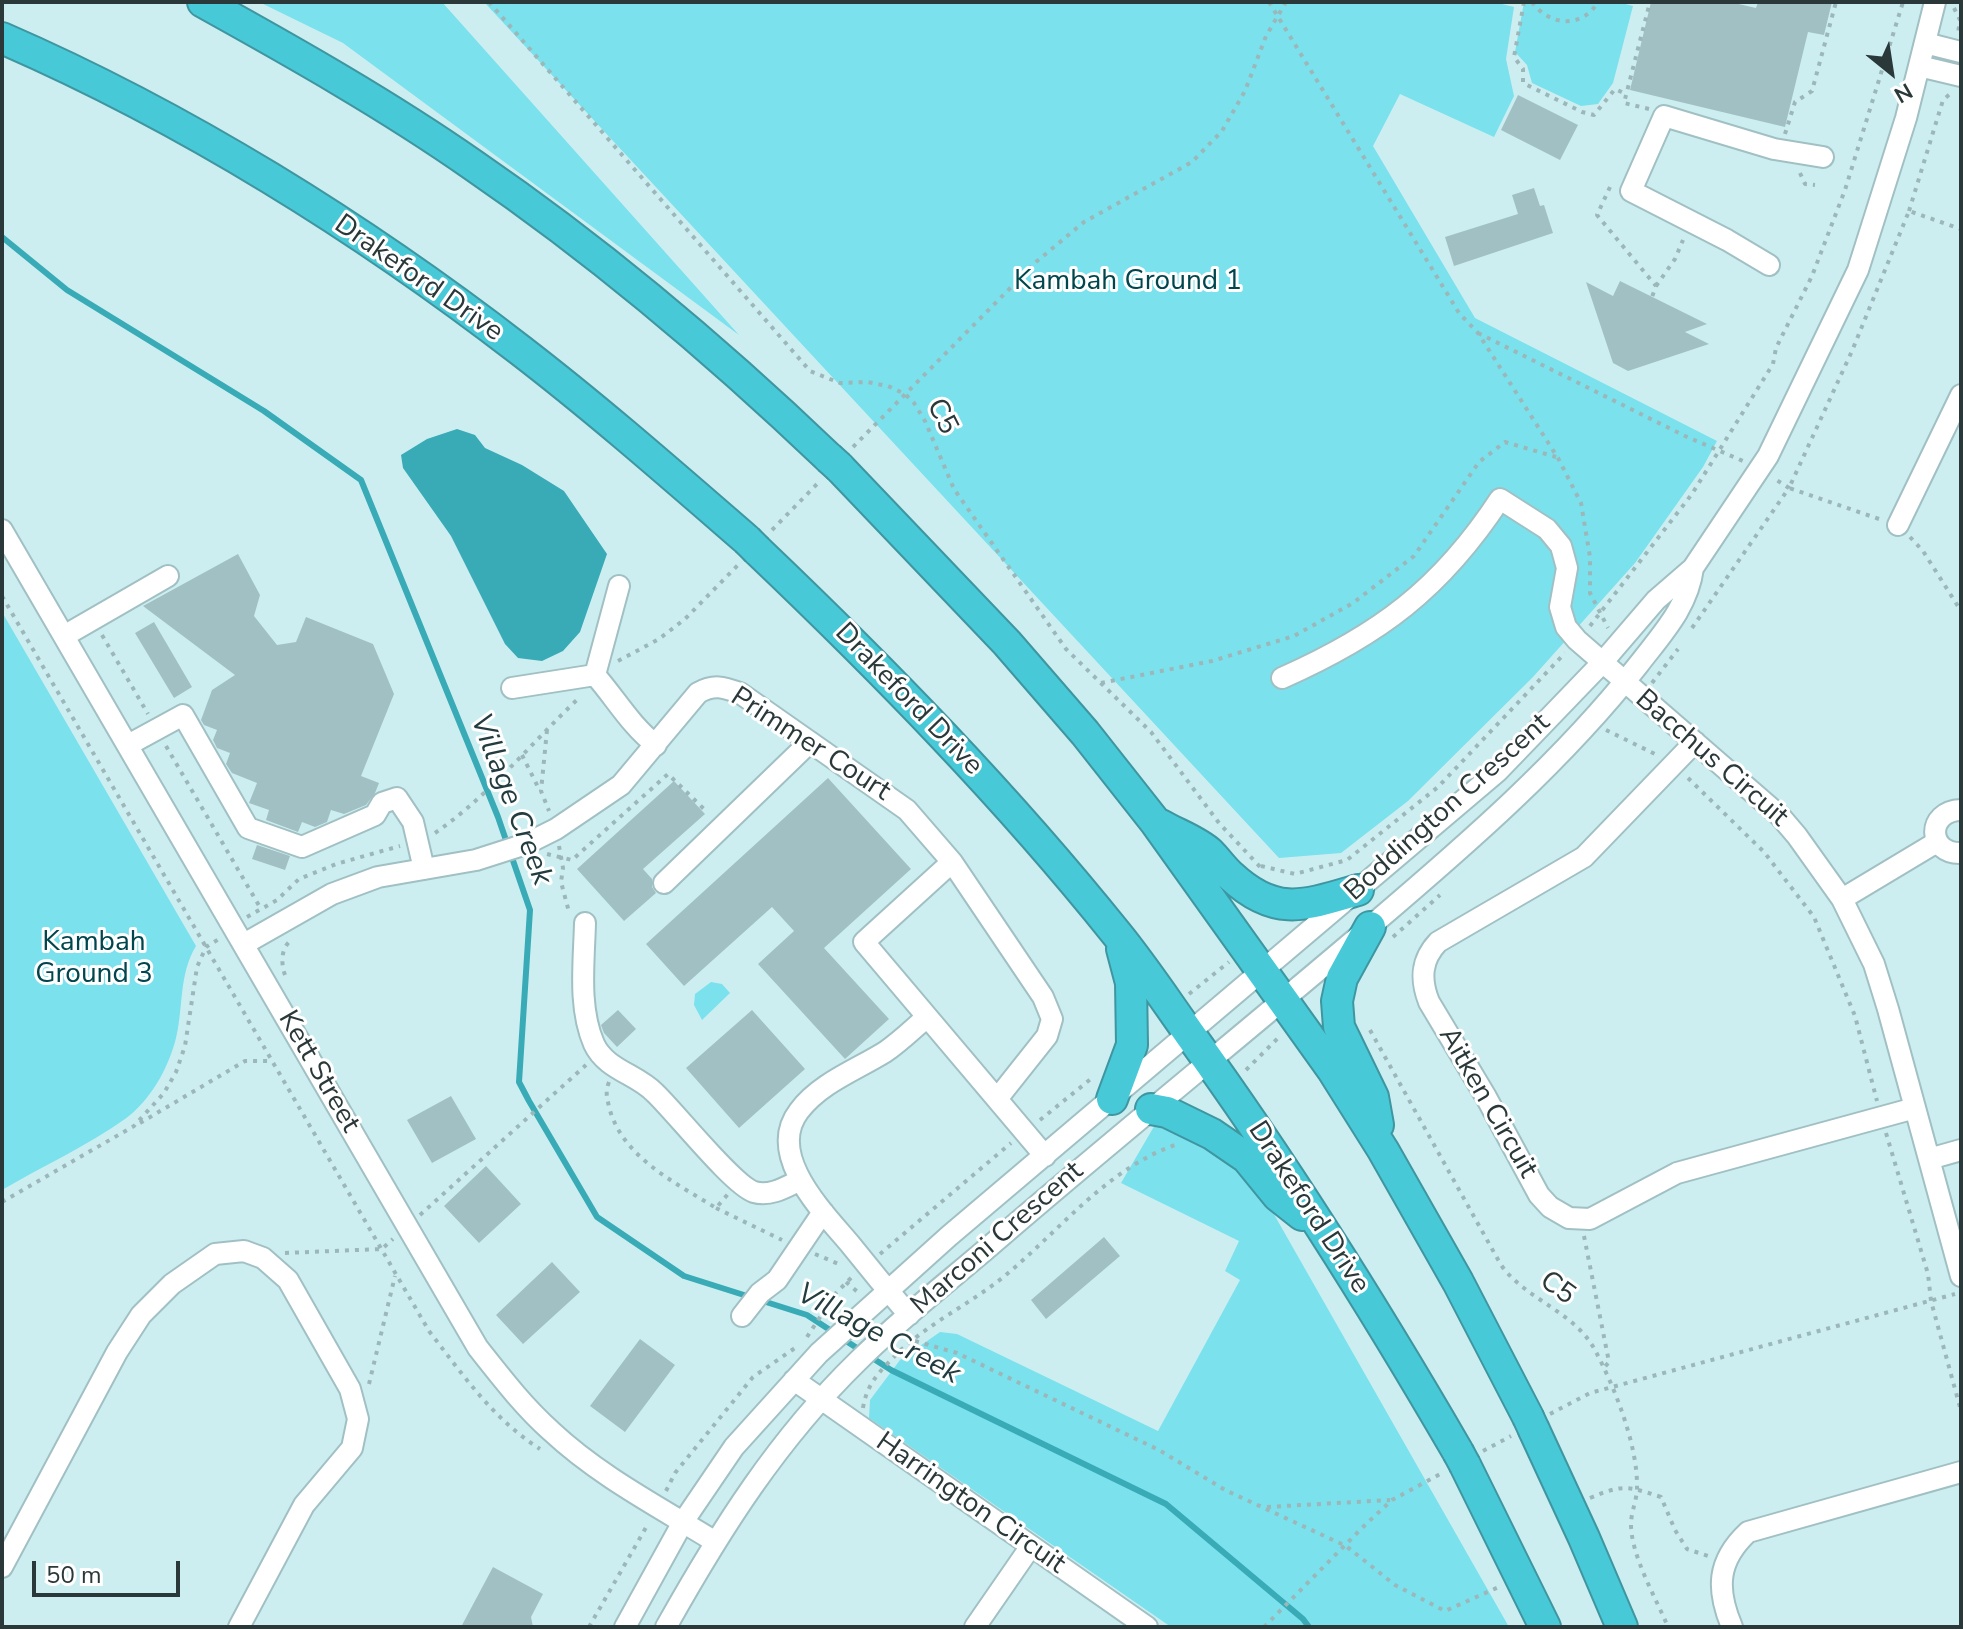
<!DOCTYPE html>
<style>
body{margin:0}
#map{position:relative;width:1963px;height:1629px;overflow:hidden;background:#cdeef1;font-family:"Nunito Sans",sans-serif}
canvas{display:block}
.frame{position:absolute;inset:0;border:4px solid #2b3839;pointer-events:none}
.north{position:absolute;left:1851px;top:32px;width:80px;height:80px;-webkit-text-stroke:6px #fff;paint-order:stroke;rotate:150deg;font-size:22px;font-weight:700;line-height:32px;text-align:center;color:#2b3839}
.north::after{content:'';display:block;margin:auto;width:28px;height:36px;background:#2b3839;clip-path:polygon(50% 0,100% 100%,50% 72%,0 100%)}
.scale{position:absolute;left:32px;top:1561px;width:148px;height:36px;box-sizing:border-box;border:4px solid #2b3839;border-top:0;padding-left:10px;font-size:24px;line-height:28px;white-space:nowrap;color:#2b3839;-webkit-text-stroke:6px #fff;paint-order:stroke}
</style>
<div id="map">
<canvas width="1963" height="1629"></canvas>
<div class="frame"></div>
<div class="north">N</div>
<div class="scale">50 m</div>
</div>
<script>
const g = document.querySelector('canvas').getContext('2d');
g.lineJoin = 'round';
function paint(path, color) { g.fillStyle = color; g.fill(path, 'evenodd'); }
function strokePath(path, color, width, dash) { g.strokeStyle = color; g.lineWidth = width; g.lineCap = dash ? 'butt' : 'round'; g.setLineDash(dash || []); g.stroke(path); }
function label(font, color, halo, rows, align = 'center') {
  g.font = font + ' "Nunito Sans",sans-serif'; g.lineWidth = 6; g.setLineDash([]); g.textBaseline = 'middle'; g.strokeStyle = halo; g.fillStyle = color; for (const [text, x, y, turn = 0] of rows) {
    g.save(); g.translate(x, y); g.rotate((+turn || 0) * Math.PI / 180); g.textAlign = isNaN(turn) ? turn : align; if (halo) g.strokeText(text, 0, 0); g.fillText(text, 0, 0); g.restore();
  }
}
const green = new Path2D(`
 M 259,2 L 442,2 L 739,335 L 343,43 Z
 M 484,2 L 1494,2 L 1514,7 L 1506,59 L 1514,96 L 1494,137 L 1400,94 L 1373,146 L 1475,318 L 1717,441 L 1703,467 L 1635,563 L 1533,677 L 1408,801 L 1341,853 L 1279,858 Z
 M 1524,2 L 1618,2 L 1633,6 L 1613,83 L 1598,104 L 1581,106 L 1532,83 L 1527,65 L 1515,52 Z
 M 2,612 L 196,946 C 178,975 184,1010 175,1042 C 167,1070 150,1101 125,1119 C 89,1145 41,1167 2,1190 Z
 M 711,982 L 722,984 L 730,993 L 702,1020 L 694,1005 L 695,994 Z
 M 1156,1123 L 1175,1123 L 1255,1181 L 1509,1627 L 1171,1627 L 869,1418 L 870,1400 L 900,1360 L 940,1332 L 957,1334 L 1158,1431 L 1240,1280 L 1225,1271 L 1239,1241 L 1121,1183 Z`);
const water = new Path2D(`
 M 457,429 L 475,435 L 485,448 L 522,465 L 564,491 L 607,554 L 580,632 L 563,651 L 542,661 L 518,658 L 505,644 L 451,536 L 403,468 L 401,455 L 427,439 Z`);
const stream = new Path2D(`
 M 2,237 L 67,290 L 264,411 L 361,480 L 498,817 L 530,910 L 519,1082 L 529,1101 L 597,1217 L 684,1276 L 807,1315 L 833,1332
 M 843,1339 L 891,1370 L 1166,1504 L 1303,1619 L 1309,1627`);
const building = new Path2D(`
 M 1651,2 L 1730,2 L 1756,8 L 1758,2 L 1832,2 L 1824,35 L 1808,32 L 1785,127 L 1630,90 Z
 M 1518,95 L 1578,125 L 1560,160 L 1501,130 Z
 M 1534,188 L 1540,206 L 1544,205 L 1553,233 L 1454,266 L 1445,237 L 1518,214 L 1512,195 Z
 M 1620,281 L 1707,324 L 1685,332 L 1709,344 L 1628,371 L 1613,363 L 1586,282 L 1613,296 Z
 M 238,554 L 260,595 L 254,616 L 277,645 L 296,642 L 306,617 L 373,644 L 394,694 L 361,776 L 379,783 L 375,793 L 366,805 L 344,814 L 331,810 L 327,822 L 315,827 L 302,822 L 298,832 L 266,820 L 269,810 L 249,803 L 257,783 L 232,773 L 226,764 L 230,753 L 217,748 L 213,740 L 217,730 L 204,725 L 201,720 L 212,690 L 235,675 L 143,606 Z
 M 154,622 L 192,687 L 174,698 L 135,633 Z
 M 828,778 L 911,869 L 824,948 L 889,1019 L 845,1059 L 758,964 L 794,931 L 772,907 L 684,986 L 646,944 Z
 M 674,781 L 705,814 L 643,869 L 652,879 L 652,887 L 656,893 L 624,921 L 577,869 Z
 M 257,845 L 290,856 L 285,870 L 252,859 Z
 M 618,1010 L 636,1029 L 617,1047 L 604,1033 L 601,1025 Z
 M 752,1010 L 805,1069 L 739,1128 L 686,1068 Z
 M 451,1096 L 476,1139 L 432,1163 L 407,1120 Z
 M 486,1166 L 521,1204 L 479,1243 L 444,1206 Z
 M 1104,1237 L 1120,1256 L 1046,1319 L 1031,1300 Z
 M 552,1262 L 580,1292 L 523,1344 L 496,1315 Z
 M 640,1339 L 675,1365 L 625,1432 L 590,1406 Z
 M 493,1567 L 543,1594 L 531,1617 L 533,1627 L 461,1627 Z`);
const path = new Path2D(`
 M 489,2 L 810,371 L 840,383 L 867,382 L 888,386 L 905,394 L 914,403 L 925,421 L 954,489 L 1066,649 L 1151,732 L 1219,823 L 1263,870
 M 1269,2 L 1459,313 L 1478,333 L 1558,458 L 1581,503 L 1590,557 L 1590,593 L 1608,628
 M 1524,2 L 1514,57 L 1523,69 L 1523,83 L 1582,112 L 1594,115 L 1615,89 L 1626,94
 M 1532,2 C 1549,26 1582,29 1598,2
 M 1954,8 L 1960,20 L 1958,33
 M 1649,109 L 1624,103 L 1650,2
 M 1785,134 L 1795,102 L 1812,91 L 1836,2
 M 1800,173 L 1805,184 L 1815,185
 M 1610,187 L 1597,215 L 1656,286 L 1652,297
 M 1909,211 L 1943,100 L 1950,94
 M 1656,286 L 1675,259 L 1683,240
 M 1478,333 L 1685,436 L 1743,461
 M 853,447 L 1036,262 L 1084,222 L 1192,162 L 1222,131 L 1245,91 L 1266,36 L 1286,2
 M 1879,519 L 1789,488 L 1852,351 L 1909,211 L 1961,229
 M 772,530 L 819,482
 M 1910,537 L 1923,551 L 1961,611
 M 2,596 L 429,1331 C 463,1375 493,1419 540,1449
 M 1590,626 L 1692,494 L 1773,364 L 1776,348 L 1812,276 L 1845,190 L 1903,2
 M 1692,628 L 1789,488 L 1775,479
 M 102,635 L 148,714
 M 618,661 L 659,639 L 685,619 L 738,565
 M 1101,683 L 1212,661 L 1294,636 L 1353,603 L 1414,556 L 1479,462 L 1505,442 L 1556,457
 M 1652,683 L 1678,649
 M 547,730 L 541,791 L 549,811
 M 1606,730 L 1655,754
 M 166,746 L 261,909
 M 522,755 L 539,789
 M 1688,778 L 1764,852 L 1814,917 L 1855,1016 L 1877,1101
 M 435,833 C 490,795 531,743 580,697
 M 559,846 L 563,868 L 561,882 L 569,912
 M 547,854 L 572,860 L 668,774 L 707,812
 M 1261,866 L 1295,874 L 1347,860 L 1438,787 L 1565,653
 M 247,917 L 277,900 L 299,879 L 336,864 L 400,846
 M 1393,937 L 1440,895
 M 285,975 C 281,964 281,950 289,942
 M 1189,994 L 1229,962
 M 1370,1030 L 1501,1265 C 1526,1300 1574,1311 1595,1350 C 1615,1388 1638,1446 1637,1488 C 1637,1500 1631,1512 1631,1524 C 1631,1556 1656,1598 1668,1627
 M 1246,1070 L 1279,1037
 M 609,1082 C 605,1092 607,1097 609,1107 C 622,1157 674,1182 716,1208 L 728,1194
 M 1040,1120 L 1092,1078
 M 140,1123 L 245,1061 L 272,1061
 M 1886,1133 L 1928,1274 L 1931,1301 L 1961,1411
 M 2,1202 L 134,1126 L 164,1093 L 176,1072 L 185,1046 L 197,967 L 206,947 L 219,939
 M 716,1208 L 782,1240
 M 420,1215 L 586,1065
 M 1584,1236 L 1609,1362 L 1603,1369
 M 285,1253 L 382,1249 L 393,1239
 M 815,1254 L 841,1265
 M 880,1254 L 1011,1143
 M 846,1282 L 860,1294
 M 807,1337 L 835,1294 L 852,1277
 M 915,1341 L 957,1353 L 1159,1450 L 1225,1490 L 1346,1546 L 1395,1585 L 1445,1611 L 1501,1586
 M 369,1384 L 395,1276
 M 863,1408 C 866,1388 876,1375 890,1361 C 923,1325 970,1305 1007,1274 C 1061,1229 1107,1169 1175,1145
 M 1550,1414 L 1590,1393 L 1955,1294
 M 1483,1451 L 1511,1436
 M 666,1491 L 675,1473 L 753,1377 L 795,1348
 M 1590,1498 C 1623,1484 1627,1486 1661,1497 L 1675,1530 L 1687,1549 L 1708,1556
 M 1267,1507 L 1390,1500
 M 589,1627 L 648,1524
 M 1264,1627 L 1365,1525 L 1392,1500 L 1444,1472`);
const minor = new Path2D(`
 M 1925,43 L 1961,52
 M 1919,66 L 1961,76
 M 1769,265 L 1727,240 L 1631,191 L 1664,116 L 1774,149 L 1823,157
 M 1898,525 L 1961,395
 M 2,530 L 478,1348 C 501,1377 523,1406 551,1431 C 599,1476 659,1507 714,1541
 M 64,636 L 168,576
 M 595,675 C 616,699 631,726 656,745
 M 595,675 L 619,586
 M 1282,678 C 1379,635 1441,589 1500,499 L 1547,529 L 1561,546 L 1567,568 L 1560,607 L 1566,627 L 1577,640 L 1780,816 L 1797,836 L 1842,899 L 1874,964 L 1888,1009 L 1961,1276
 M 512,688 L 595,675
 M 1695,742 L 1584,857 L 1438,942 C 1421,960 1420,979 1429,1002 L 1486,1097 L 1539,1195 L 1550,1207 L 1569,1218 L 1590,1219 L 1677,1173 L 1915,1108
 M 128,745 L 183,715 L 248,828 L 302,847 L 375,815 L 382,803 L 397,798 L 413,822 L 424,869
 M 1961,810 C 1926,811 1927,854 1961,853
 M 952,862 L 864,942 L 1045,1156
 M 664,883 L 810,742
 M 1842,899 L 1937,842
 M 585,923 C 584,963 578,1007 594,1044 C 606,1070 637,1074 655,1093 C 676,1113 733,1185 754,1192 C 770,1197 786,1187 800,1180
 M 244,944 L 332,894 L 378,877 L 476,860 L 526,844 L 556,829 L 621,785 L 698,693 C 714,684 723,687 740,693 L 907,810 L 952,862 L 1043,997 L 1052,1019 L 1047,1036 L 997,1099
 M 1929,1159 L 1961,1150
 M 909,1315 C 889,1292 869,1268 850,1244 C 824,1213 765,1155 799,1111 C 820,1083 856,1070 885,1052 C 900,1042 914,1028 927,1017
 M 742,1316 L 760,1293 L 777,1280 L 823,1212
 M 794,1380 L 1147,1627
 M 2,1567 L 117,1352 L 141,1315 L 172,1284 L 215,1254 L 244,1251 L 263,1258 L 288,1280 L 350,1389 L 358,1419 L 352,1448 L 304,1505 L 239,1627
 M 625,1627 L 683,1522 L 734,1447 L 819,1353 L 949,1236 L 1498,771 L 1601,664 L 1656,600 L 1693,568 L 1768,456 L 1858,270 L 1906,118 L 1935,2
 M 666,1627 C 721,1529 777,1440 858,1361 C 904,1315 956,1276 1005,1233 C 1126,1129 1250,1029 1372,925 C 1466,845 1562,762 1639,664 C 1662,634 1688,607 1693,568
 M 975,1627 L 1031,1546
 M 1732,1627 C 1716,1589 1717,1561 1748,1532 L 1961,1472`);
const highway = new Path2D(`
 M 203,2 C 295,53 387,105 473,165 C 600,252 718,352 829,458
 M 2,38 C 184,117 362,228 520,350 C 598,410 672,475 747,540
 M 839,467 L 1007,643 L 1085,733 L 1156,823 L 1332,1069 L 1383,1150 L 1458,1282 L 1528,1417
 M 757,550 C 884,671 1006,796 1116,933 C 1143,966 1166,1001 1191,1036 C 1288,1170 1375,1309 1458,1452
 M 1161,825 C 1176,834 1197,841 1210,853 C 1217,860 1223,869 1231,876 C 1275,917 1304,906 1358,890
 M 1370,927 L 1342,978 L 1337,1001 L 1339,1027 L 1373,1097 L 1378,1125
 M 1112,1099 L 1132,1045 L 1131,983 L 1122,949
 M 1151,1109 L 1167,1112 L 1212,1134 L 1247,1158 L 1278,1196 L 1302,1215
 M 1534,1430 L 1584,1538 L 1622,1627
 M 1465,1465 L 1545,1627`);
const highwayBridge = new Path2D(`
 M 829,458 L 839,467
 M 747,540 L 757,550
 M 1528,1417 L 1534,1430
 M 1458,1452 L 1465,1465`);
const streetNames = [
 ["Drakeford Drive",418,279,35],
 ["C5",941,417,63],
 ["Drakeford Drive",908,700,46],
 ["Primmer Court",810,745,33],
 ["Bacchus Circuit",1711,759,41],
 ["Boddington Crescent",1448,808,-42],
 ["Kett Street",318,1072,60],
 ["Aitken Circuit",1487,1103,60],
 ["Drakeford Drive",1308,1208,57],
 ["Marconi Crescent",998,1239,-41],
 ["C5",1557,1289,36],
 ["Harrington Circuit",970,1504,35]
];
const parkNames = [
 ["Kambah Ground 1",1128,282],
 ["Kambah",94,943],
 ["Ground 3",94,975]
];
const waterNames = [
 ["Village Creek",510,800,69],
 ["Village Creek",878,1335,28]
];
paint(green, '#7ae1ed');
paint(water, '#38abb7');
strokePath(stream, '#38abb7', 6);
paint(building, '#a1c0c4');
strokePath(minor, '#a1c0c4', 24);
strokePath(highway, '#3e96a0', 34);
strokePath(path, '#9cb7b9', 4, [4, 6]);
strokePath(minor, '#fff', 20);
strokePath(highway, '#48c9d7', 30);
strokePath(highwayBridge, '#3e96a0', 34, []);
strokePath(highwayBridge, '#48c9d7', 30);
label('28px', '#2b3839', '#fff', streetNames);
label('28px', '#00464d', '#fff', parkNames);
label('italic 30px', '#233c3f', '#fff', waterNames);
</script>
